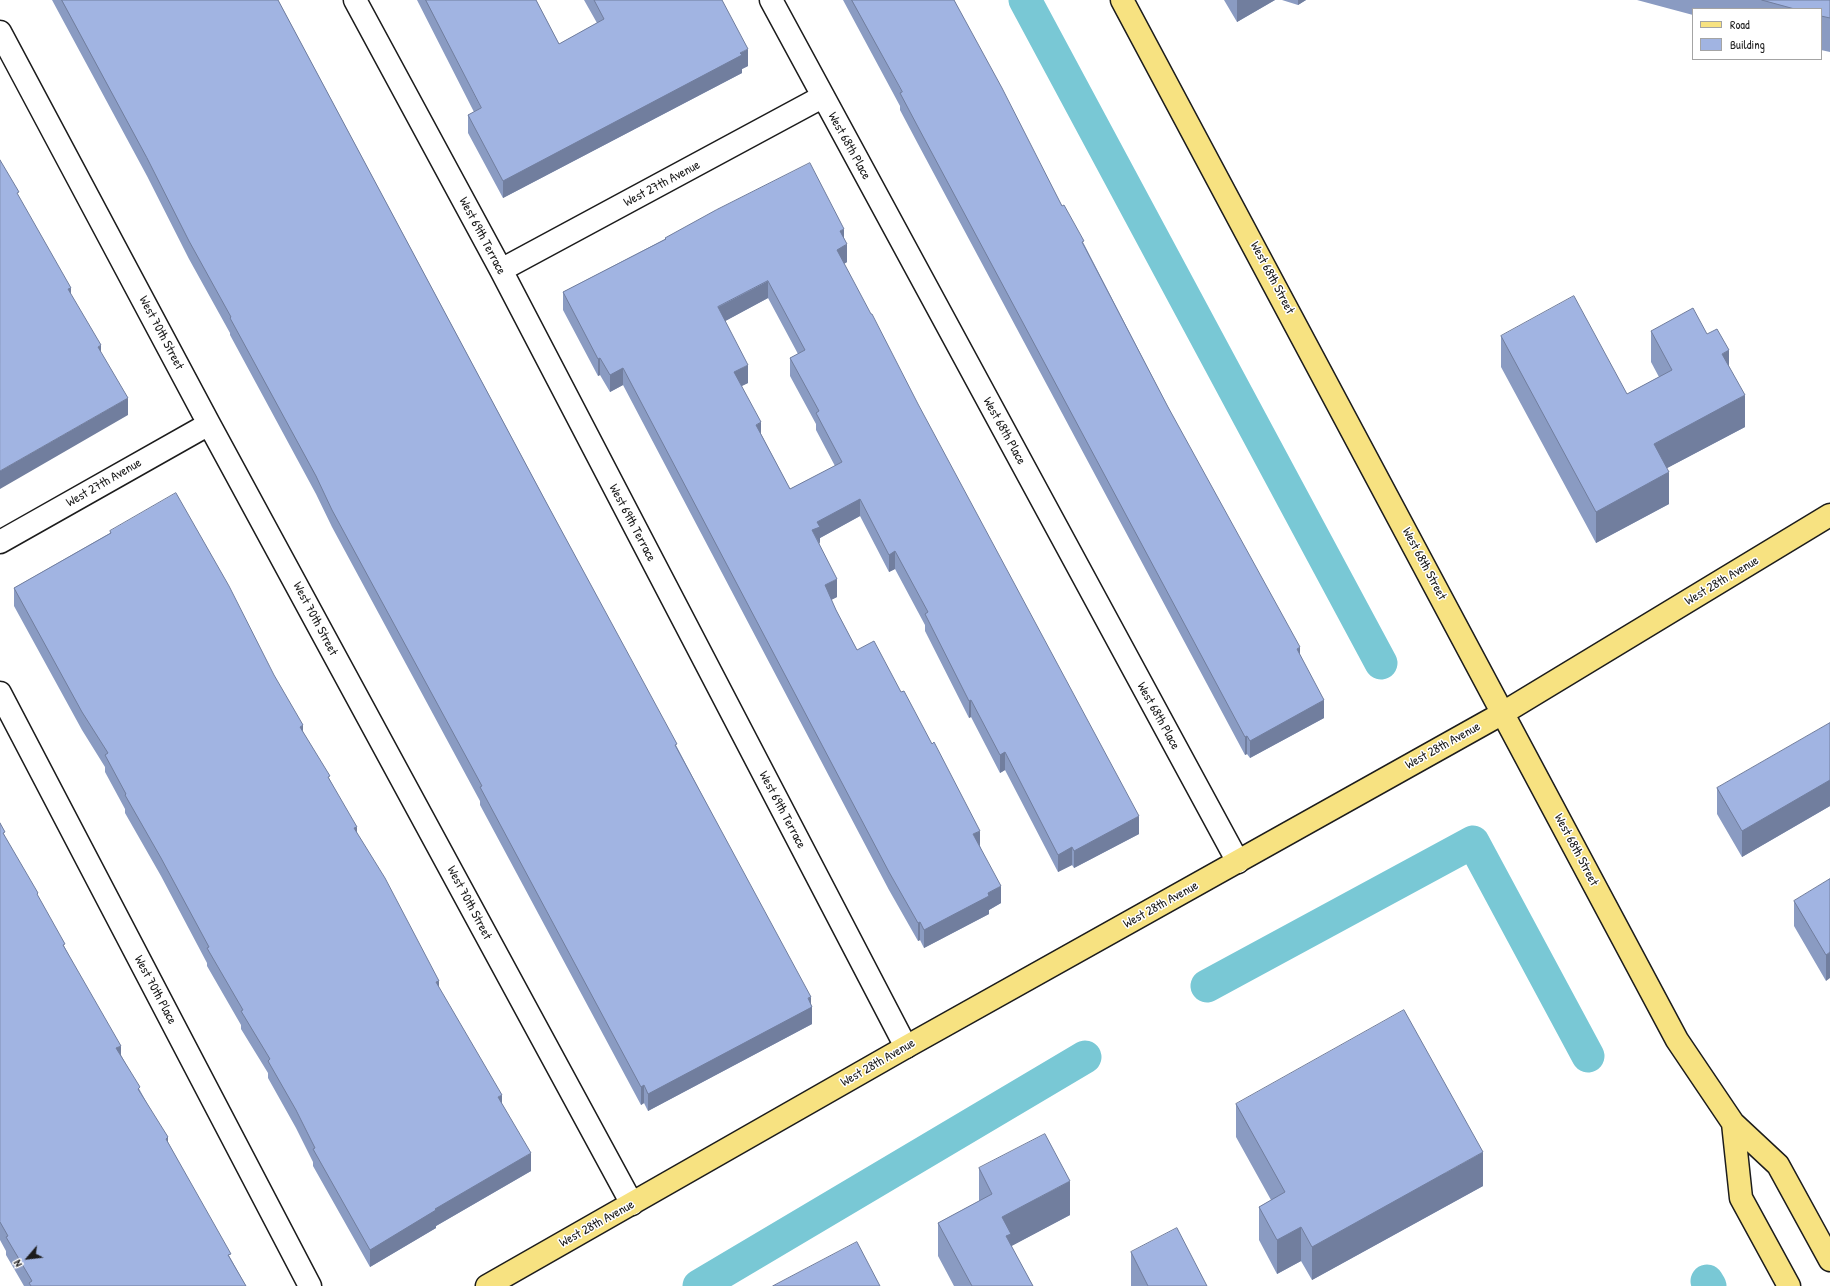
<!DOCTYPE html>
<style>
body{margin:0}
#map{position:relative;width:1830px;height:1286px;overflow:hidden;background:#fff;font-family:"Patrick Hand",sans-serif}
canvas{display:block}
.legend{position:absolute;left:1692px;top:8px;width:130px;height:52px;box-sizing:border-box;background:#fff;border:1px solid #a4a4a4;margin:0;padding:5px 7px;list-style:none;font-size:12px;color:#1c1c1c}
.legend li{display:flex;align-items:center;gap:8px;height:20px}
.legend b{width:20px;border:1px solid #a4a4a4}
.north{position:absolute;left:8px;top:1238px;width:40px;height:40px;-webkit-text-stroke:3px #fff;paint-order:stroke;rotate:242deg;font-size:11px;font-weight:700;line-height:16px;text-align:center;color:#1c1c1c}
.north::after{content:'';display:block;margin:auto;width:14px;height:18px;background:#1c1c1c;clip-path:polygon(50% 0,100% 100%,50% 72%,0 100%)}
</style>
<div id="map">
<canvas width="1830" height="1286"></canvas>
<ul class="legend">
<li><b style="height:5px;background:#f7e281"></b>Road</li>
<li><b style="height:11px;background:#a1b4e2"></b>Building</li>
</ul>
<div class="north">N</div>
</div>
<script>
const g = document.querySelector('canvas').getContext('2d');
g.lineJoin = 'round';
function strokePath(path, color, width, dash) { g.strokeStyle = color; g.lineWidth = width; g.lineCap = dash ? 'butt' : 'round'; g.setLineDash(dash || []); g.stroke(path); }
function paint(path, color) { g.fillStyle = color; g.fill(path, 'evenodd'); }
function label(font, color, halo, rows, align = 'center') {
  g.font = font + ' "Patrick Hand",sans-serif'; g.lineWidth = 3; g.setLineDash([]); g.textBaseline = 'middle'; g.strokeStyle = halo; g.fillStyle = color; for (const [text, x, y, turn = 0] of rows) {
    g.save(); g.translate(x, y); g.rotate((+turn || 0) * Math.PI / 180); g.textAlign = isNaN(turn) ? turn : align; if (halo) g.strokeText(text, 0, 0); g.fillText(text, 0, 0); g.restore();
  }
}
const canal = new Path2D(`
 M 1025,0 L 1381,663
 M 1207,986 L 1473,842 L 1588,1056
 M 1707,1281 L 1710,1286
 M 699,1286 L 1085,1057`);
const minor = new Path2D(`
 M 355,0 L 501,270 L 906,1047
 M 771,0 L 1238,862
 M 0,32 L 209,424 L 632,1204
 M 501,270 L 822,97
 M 0,542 L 209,424
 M 0,693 L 310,1286`);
const major = new Path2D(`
 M 1122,0 L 1677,1040 L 1733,1123 L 1778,1165 L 1830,1260
 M 1733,1123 L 1741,1198 L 1789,1286
 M 487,1286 L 906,1047 L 1503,713 L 1830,515`);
const wall = new Path2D(`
 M 52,0 L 278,0 L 677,747 L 811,1003 L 812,1024 L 648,1111 L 644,1103 L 641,1105 L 480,805 L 480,801 L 332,527 L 316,494 L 230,335 L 230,333 L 189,259 L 147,176 Z
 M 417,0 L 536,0 L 559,44 L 597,23 L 584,0 L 722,0 L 748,66 L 742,69 L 742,73 L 503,198 L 468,133 L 468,115 L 474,112 Z
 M 843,0 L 954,0 L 1062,206 L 1084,244 L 1168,407 L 1300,655 L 1324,718 L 1250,758 L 1247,754 L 1245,755 L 918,144 L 900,110 L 900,106 Z
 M 1224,0 L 1275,0 L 1237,22 Z
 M 1282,0 L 1306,0 L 1298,5 Z
 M 1637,0 L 1830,0 L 1830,52 L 1821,50 L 1821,9 L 1693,9 L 1693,15 Z
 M 665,238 L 844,238 L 847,262 L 844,264 L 1139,834 L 1074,868 L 1072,865 L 1058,872 L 1005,770 L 1000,773 L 971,717 L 969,718 L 925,631 L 925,625 L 895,569 L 889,572 L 860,516 L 820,538 L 819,544 L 837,597 L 831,600 L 836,610 L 857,650 L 980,846 L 1001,903 L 989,910 L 989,914 L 924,948 L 920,940 L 918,941 L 889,890 L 623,385 L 610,392 L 600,375 L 598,376 L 563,310 L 563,292 L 665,239 ZM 768,298 L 798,354 L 790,358 L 790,376 L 816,424 L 816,430 L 835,466 L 790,489 L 761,434 L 741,386 L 748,383 L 725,321 Z
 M 1651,331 L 1707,334 L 1729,367 L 1745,427 L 1667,468 L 1669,504 L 1596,543 L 1501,367 L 1501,336 L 1627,394 L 1659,377 L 1651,362 Z
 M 110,531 L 303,732 L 330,780 L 357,833 L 439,988 L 502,1105 L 531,1171 L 436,1226 L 436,1228 L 370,1267 L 313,1166 L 313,1162 L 296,1128 L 268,1078 L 268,1073 L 241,1029 L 241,1025 L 207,966 L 207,963 L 161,876 L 125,813 L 125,809 L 105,772 L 105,767 L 82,730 L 14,606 L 14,588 L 110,533 Z
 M 1830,723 L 1830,806 L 1742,857 L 1717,814 L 1717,788 Z
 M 0,823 L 5,837 L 38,896 L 121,1055 L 231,1259 L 246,1286 L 24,1286 L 6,1255 L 6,1251 L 0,1240 Z
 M 1830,879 L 1826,981 L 1794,926 L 1794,901 Z
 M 1236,1104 L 1483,1186 L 1312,1280 L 1301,1261 L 1277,1274 L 1259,1240 L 1259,1207 L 1271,1200 L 1236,1137 Z
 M 979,1168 L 1070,1215 L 1011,1246 L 1033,1286 L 954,1286 L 938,1256 L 938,1223 L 979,1201 Z
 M 1131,1252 L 1207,1286 L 1131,1286 Z`);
const shadedWall = new Path2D(`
 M 1237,0 L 1275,0 L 1237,22 Z
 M 1298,0 L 1306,0 L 1298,5 Z
 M 748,49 L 748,66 L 742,69 L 742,73 L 503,198 L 503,181 Z
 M 844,229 L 844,246 L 847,244 L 847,262 L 837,268 L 837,250 L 840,231 Z
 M 768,281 L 768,298 L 718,325 L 718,307 Z
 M 71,288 L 71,305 L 68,289 Z
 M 101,345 L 101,363 L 98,347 Z
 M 1729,350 L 1729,382 L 1722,354 Z
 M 600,358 L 600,375 L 598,376 L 598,359 Z
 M 748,365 L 748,383 L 734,390 L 734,372 Z
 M 623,368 L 623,385 L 610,392 L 610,375 Z
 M 1745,395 L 1745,427 L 1654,475 L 1654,444 Z
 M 128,398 L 128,415 L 0,489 L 0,471 Z
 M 761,422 L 761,440 L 756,425 Z
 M 1669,472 L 1669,504 L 1596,543 L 1596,512 Z
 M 860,499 L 860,516 L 820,538 L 820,544 L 812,530 L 817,522 Z
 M 895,551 L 895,569 L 889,572 L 889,555 Z
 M 837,579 L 837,597 L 825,603 L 825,585 Z
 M 1300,647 L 1300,665 L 1297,649 Z
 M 971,700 L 971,717 L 969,718 L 969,701 Z
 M 1324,700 L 1324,718 L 1250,758 L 1250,741 Z
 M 303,725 L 303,743 L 300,727 Z
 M 1247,736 L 1247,754 L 1245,755 L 1245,737 Z
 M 1005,752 L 1005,770 L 1000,773 L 1000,755 Z
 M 1830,780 L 1830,806 L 1742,857 L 1742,831 Z
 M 1139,816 L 1139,834 L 1074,868 L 1074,851 Z
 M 357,827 L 357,844 L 354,828 Z
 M 980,831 L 980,848 L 973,834 Z
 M 1072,847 L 1072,865 L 1058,872 L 1058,855 Z
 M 1001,886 L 1001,903 L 989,910 L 989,914 L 924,948 L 924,930 L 988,893 Z
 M 920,922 L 920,940 L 918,941 L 918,923 Z
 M 1830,952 L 1830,978 L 1826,981 L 1826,955 Z
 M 439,981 L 439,998 L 436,982 Z
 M 811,997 L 811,1007 L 812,1007 L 812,1024 L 648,1111 L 648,1094 Z
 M 121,1046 L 121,1063 L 116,1048 Z
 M 644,1085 L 644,1103 L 641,1105 L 641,1087 Z
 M 502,1095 L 502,1112 L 498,1097 Z
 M 168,1137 L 168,1155 L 166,1139 Z
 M 1483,1152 L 1483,1186 L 1312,1280 L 1312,1247 Z
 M 531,1153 L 531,1171 L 436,1226 L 436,1228 L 370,1267 L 370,1250 L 435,1209 Z
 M 1070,1181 L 1070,1215 L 1006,1249 L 1002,1217 Z
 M 1301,1227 L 1301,1261 L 1277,1274 L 1277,1240 Z`);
const building = new Path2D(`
 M 62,0 L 278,0 L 546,502 L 677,744 L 675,745 L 811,997 L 808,998 L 812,1007 L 648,1094 L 644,1085 L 641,1087 L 480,787 L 482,786 L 332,510 L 316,476 L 230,318 L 231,317 L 189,241 L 147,158 Z
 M 426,0 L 536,0 L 559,44 L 604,19 L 594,0 L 722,0 L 748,49 L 740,53 L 742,55 L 503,181 L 468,115 L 481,108 Z
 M 852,0 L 954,0 L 1002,88 L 1062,206 L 1064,205 L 1084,241 L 1082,242 L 1168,407 L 1300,647 L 1297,649 L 1324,700 L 1250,741 L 1247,736 L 1245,737 L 918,127 L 900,93 L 902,92 Z
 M 1762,0 L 1830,0 L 1830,18 L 1821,16 L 1821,9 L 1795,9 Z
 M 0,160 L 19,192 L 17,193 L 71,288 L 68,289 L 101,345 L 98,347 L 128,398 L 0,471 Z
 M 810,163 L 844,229 L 840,231 L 847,244 L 837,250 L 871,314 L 872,314 L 918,404 L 1139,816 L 1074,851 L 1072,847 L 1058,855 L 1005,752 L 1000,755 L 971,700 L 969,701 L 925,614 L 928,612 L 895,551 L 889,555 L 860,499 L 817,522 L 820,527 L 812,530 L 837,579 L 825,585 L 836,610 L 857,650 L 874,641 L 901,692 L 904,691 L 932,744 L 934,742 L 980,831 L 973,834 L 1001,886 L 988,893 L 989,896 L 924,930 L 920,922 L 918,923 L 889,872 L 623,368 L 610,375 L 600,358 L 598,359 L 563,292 L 666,239 L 665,238 L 716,210 ZM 768,281 L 805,350 L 790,358 L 819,411 L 816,413 L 842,462 L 790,489 L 756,425 L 761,422 L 734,372 L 748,365 L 718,307 Z
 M 1574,296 L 1627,394 L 1672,370 L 1651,331 L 1693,308 L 1707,334 L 1717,329 L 1729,350 L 1722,354 L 1745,395 L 1654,444 L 1669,472 L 1596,512 L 1501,336 Z
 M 176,493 L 229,586 L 274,675 L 303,725 L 300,727 L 330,776 L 328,777 L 357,827 L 354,828 L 385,878 L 439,981 L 436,982 L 502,1095 L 498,1097 L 531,1153 L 435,1209 L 436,1210 L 370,1250 L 313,1149 L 315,1148 L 296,1110 L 268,1061 L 270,1059 L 241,1011 L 243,1010 L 207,948 L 209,947 L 161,858 L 125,795 L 126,794 L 105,755 L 108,753 L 82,712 L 14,588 L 111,533 L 110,531 Z
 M 1830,723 L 1830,780 L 1742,831 L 1717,788 Z
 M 0,823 L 5,832 L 3,833 L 38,893 L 37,894 L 65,944 L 63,945 L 121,1046 L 116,1048 L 140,1087 L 138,1089 L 168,1137 L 166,1139 L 231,1254 L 228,1255 L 246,1286 L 31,1286 L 29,1283 L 32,1281 L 6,1237 L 8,1236 L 0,1222 Z
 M 1830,879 L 1830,952 L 1826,955 L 1794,901 Z
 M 1404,1010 L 1483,1152 L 1312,1247 L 1301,1227 L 1277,1240 L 1259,1207 L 1285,1192 L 1236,1104 Z
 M 1045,1134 L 1070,1181 L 1002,1217 L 1011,1234 L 1006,1236 L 1033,1286 L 972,1286 L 938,1223 L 992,1194 L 979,1168 Z
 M 1177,1228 L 1207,1286 L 1148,1286 L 1131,1252 Z
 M 857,1242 L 880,1286 L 773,1286 Z`);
const streetNames = [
 ["West 68th Place",849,146,61],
 ["West 27th Avenue",662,184,-28],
 ["West 69th Terrace",482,236,62],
 ["West 68th Street",1272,278,62],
 ["West 70th Street",161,333,62],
 ["West 68th Place",1004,431,61],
 ["West 27th Avenue",104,483,-30],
 ["West 69th Terrace",632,523,62],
 ["West 68th Street",1424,564,62],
 ["West 28th Avenue",1722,581,-31],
 ["West 70th Street",315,619,62],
 ["West 68th Place",1158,716,61],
 ["West 28th Avenue",1443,746,-29],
 ["West 69th Terrace",782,810,62],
 ["West 68th Street",1576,850,62],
 ["West 70th Street",469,903,62],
 ["West 28th Avenue",1161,905,-29],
 ["West 70th Place",155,990,62],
 ["West 28th Avenue",878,1063,-30],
 ["West 28th Avenue",597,1224,-29]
];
strokePath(canal, '#79c8d5', 33);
strokePath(minor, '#1c1c1c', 25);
strokePath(major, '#1c1c1c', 25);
strokePath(minor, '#fff', 22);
strokePath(major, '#f7e281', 22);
paint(wall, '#8a9bc2');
paint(shadedWall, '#717e9e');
paint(building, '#a1b4e2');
strokePath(building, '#717e9e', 1);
label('13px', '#1c1c1c', '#fff', streetNames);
</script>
